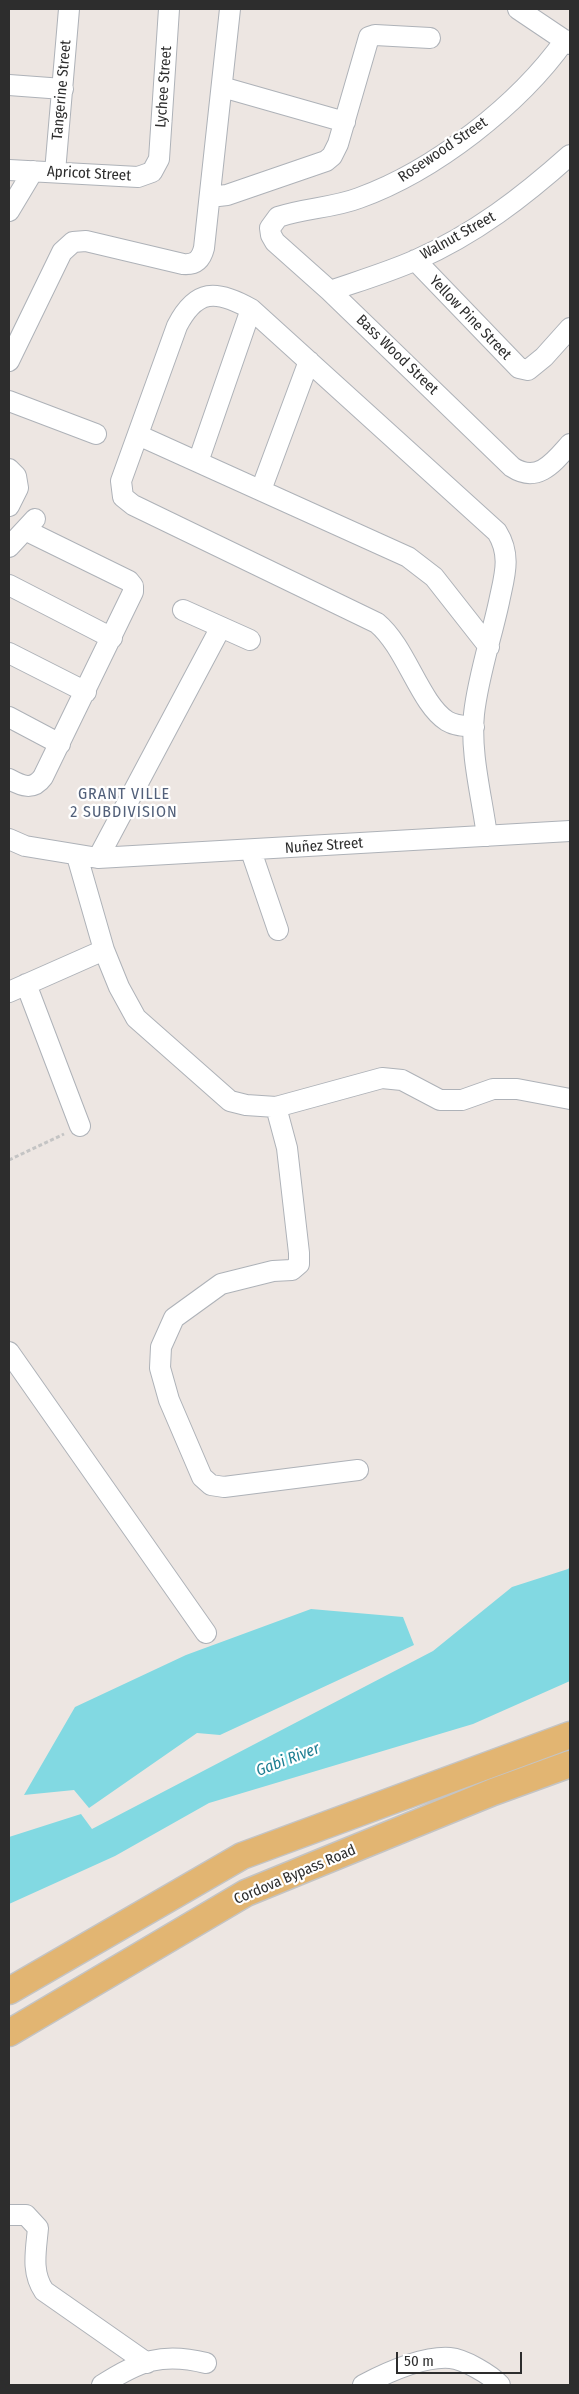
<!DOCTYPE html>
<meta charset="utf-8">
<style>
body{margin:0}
#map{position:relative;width:579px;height:2394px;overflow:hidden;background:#ede6e2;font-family:"Fira Sans Condensed",sans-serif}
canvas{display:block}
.frame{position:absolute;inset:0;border:10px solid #2d2d2d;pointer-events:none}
.scale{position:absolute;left:396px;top:2352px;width:126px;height:22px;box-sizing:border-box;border:2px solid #2d2d2d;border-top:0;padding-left:6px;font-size:15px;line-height:18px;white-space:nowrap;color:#2d2d2d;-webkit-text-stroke:4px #fff;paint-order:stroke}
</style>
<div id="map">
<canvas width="579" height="2394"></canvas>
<div class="frame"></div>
<div class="scale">50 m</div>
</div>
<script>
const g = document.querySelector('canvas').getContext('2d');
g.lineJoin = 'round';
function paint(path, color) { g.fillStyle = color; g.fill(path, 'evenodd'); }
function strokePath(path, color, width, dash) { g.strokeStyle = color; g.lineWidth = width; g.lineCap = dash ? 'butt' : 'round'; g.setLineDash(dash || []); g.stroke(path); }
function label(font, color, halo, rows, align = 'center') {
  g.font = font + ' "Fira Sans Condensed",sans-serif'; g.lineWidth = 4.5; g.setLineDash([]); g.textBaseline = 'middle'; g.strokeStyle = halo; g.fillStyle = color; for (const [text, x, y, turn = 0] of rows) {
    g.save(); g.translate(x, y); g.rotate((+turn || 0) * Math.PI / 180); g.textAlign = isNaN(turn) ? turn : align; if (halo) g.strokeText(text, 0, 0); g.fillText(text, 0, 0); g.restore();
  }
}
const water = new Path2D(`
 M 570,1567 L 570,1681 L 473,1724 L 209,1803 L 115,1856 L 9,1904 L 9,1837 L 81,1814 L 92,1829 L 433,1651 L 512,1587 L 568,1569 Z
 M 311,1609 L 403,1617 L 414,1645 L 220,1735 L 197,1733 L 89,1808 L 74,1790 L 24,1795 L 75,1707 L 186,1655 Z`);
const path = new Path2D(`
 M 9,1160 L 64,1134`);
const minor = new Path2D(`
 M 518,9 L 570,44
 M 565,40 C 519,105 434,171 359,198 C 333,208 304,208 278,217 L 270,228 L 271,235 L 275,242 L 330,291 L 512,467 C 538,484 554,462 570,444
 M 9,85 L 63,89
 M 222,87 L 345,122
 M 9,170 L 138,177 L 152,172 L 159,159 L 169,9
 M 55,172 L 69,9
 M 210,197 L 227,195 L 326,161 L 332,156 L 338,144 L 369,37 L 375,35 L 430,38
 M 9,211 L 33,171
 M 415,260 L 519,368 L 528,370 L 544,357 L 570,328
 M 330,291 C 359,281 389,272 416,260 C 475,234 523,197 570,155
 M 9,361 L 62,252 L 73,242 L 86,241 L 183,264 C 195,265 201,260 204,248 L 230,9
 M 9,401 L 96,434
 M 138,435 L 408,557 L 434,577 L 489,647
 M 198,462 L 251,309
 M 9,469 L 16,476 L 18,488 L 9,506
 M 261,490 L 309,361
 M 9,547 L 35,519
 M 9,585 L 112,638
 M 183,610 L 250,640
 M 9,653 L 86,692
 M 9,717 L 60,744
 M 474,727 C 465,726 455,726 447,721 C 420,704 406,647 377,623 L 133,505 L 123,497 L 121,481 L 177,326 C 196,289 216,289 251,309 L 497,532 C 512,556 504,577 499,602 C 491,639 478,677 474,714 C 470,754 482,797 487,836
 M 9,779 C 22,786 33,791 43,777 L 133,592 L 133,586 L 129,581 L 25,530
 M 9,839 L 25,846 L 98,858 L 570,831
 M 251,851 L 278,930
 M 77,856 L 104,950 L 119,987 L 136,1018 L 230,1101 L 246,1105 L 276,1107 L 382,1078 L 402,1080 L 440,1100 L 462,1100 L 493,1089 L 517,1089 L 570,1099
 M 98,858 L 221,627
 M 26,984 L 80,1126
 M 9,992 L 104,950
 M 276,1107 L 287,1148 L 299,1253 L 299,1264 L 292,1270 L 273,1271 L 221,1284 L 174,1318 L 161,1347 L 160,1368 L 169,1400 L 202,1477 L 211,1485 L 224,1487 L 358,1470
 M 9,1352 L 206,1633
 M 9,2215 L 26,2215 L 38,2228 C 36,2251 31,2272 44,2291 L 147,2363
 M 102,2385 C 139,2361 162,2352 206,2363
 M 363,2385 C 386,2373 424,2356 450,2358 C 464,2359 491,2375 500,2385`);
const major = new Path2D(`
 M 9,1991 L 242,1856 L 570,1735
 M 9,2033 L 246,1893 L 493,1792 L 570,1764`);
const streetNames = [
 ["Lychee Street",164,87,-86],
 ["Tangerine Street",62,90,-85],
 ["Rosewood Street",443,150,-34],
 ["Apricot Street",89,174,3],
 ["Walnut Street",458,236,-29],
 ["Yellow Pine Street",470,318,46],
 ["Bass Wood Street",397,355,44],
 ["Nuñez Street",324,846,-4],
 ["Cordova Bypass Road",295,1875,-23]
];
const neighbourhoodNames = [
 ["GRANT VILLE",124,795],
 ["2 SUBDIVISION",124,813]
];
const waterNames = [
 ["Gabi River",288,1760,-21]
];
paint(water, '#82d9e2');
strokePath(minor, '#aeb2b8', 22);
strokePath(major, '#c4c4c4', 29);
strokePath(path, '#c4c4c4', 3, [4, 2.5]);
strokePath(minor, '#fff', 20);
strokePath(major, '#e2b572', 26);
label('15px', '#2d2d2d', '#fff', streetNames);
g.letterSpacing = '1px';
label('16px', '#52607a', '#fff', neighbourhoodNames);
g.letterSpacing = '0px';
label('italic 16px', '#1d7d91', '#fff', waterNames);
</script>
